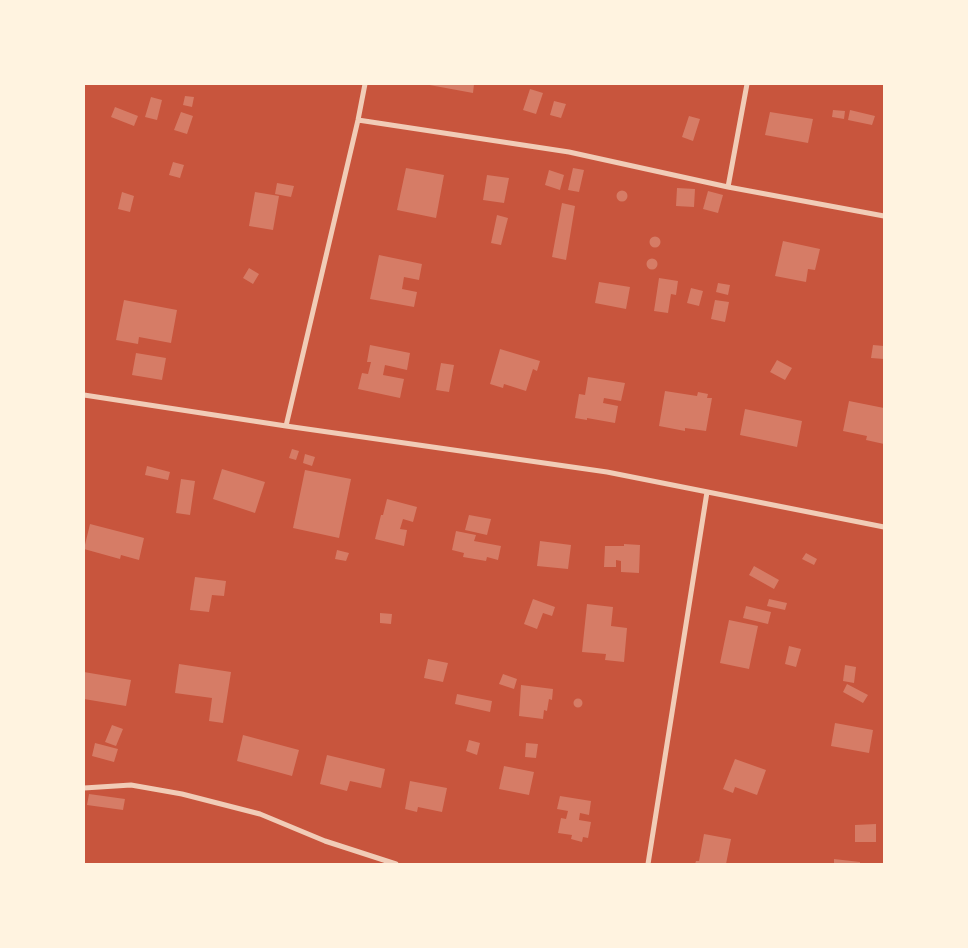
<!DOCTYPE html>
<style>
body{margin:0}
#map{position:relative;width:968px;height:948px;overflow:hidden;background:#c8553d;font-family:Cabin,sans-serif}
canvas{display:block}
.frame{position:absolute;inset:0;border:85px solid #fff3e0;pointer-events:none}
</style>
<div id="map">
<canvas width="968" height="948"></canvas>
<div class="frame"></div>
</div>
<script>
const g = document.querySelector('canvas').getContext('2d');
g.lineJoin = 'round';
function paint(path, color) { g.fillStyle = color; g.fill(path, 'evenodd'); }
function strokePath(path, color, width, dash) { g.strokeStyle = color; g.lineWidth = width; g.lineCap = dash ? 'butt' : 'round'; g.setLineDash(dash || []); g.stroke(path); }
const building = new Path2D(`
 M 424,84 L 474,84 L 473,93 Z
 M 530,89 L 543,93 L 536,114 L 523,110 Z
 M 185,96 L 194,97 L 192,107 L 183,105 Z
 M 151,97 L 162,100 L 157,120 L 145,117 Z
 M 554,101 L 566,104 L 561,118 L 550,115 Z
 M 115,107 L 138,116 L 134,126 L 111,117 Z
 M 833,110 L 845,111 L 844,119 L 832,117 Z
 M 850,110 L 875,116 L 872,125 L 848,120 Z
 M 181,112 L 193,116 L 187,134 L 174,130 Z
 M 770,112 L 813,119 L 808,143 L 765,135 Z
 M 689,116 L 700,119 L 693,141 L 682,137 Z
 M 173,162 L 184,165 L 180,178 L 169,175 Z
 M 406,168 L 444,175 L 436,218 L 397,210 Z
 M 573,168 L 584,170 L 579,192 L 568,190 Z
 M 549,170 L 564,175 L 560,190 L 545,185 Z
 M 487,175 L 509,178 L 504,203 L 483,200 Z
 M 277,183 L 294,186 L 291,197 L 275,194 Z
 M 677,188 L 695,189 L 694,207 L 676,206 Z
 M616.5 196a5.5 5.5 0 1 1 11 0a5.5 5.5 0 1 1-11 0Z
 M 708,191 L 723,195 L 718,213 L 703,209 Z
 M 122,192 L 134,196 L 130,212 L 118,209 Z
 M 255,192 L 279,196 L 273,230 L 249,226 Z
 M 562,203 L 575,206 L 566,260 L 552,257 Z
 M 497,215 L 508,218 L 501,245 L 491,243 Z
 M649.5 242a5.5 5.5 0 1 1 11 0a5.5 5.5 0 1 1-11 0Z
 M 783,241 L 820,249 L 815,270 L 808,269 L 806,282 L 775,276 Z
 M 379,255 L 422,264 L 419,280 L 404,277 L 402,289 L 417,292 L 414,307 L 370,299 Z
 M646.5 264a5.5 5.5 0 1 1 11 0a5.5 5.5 0 1 1-11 0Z
 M 249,268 L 259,274 L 253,284 L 243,278 Z
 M 659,278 L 678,281 L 676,295 L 671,294 L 668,313 L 654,311 Z
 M 599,282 L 630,287 L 626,309 L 595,303 Z
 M 718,283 L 730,285 L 728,295 L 716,292 Z
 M 691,288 L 703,291 L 699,306 L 687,303 Z
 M 124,300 L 177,310 L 171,343 L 139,337 L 138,344 L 116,340 Z
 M 715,300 L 729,302 L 725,322 L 711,319 Z
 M 370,345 L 410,353 L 407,370 L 385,365 L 383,375 L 404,379 L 400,398 L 358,389 L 362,373 L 368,374 L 371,362 L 367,362 Z
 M 873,345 L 884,346 L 884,359 L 871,358 Z
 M 500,349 L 540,361 L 537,371 L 533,369 L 526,391 L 504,384 L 503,388 L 490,384 Z
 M 136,353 L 166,358 L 162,380 L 132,375 Z
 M 777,360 L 792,368 L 785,380 L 770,372 Z
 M 441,363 L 454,365 L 449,392 L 436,390 Z
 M 588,377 L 625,383 L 621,401 L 604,398 L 603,403 L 618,406 L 615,423 L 587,418 L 587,420 L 575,418 L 579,394 L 585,395 Z
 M 665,391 L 697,396 L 698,392 L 708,394 L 707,398 L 712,398 L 706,431 L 685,428 L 685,431 L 659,426 Z
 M 849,401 L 884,408 L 884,444 L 866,440 L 867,436 L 843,431 Z
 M 745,409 L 802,421 L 797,447 L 740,435 Z
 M 292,449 L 299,451 L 296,460 L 289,458 Z
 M 305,454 L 315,457 L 312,466 L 303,463 Z
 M 147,466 L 170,472 L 168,480 L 145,475 Z
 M 222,469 L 265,482 L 255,513 L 213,499 Z
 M 305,470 L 351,479 L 339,538 L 293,528 Z
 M 181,479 L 195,481 L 190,515 L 176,513 Z
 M 387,499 L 417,507 L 413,522 L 403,519 L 400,529 L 407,530 L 404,546 L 375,539 L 381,515 L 383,515 Z
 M 469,515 L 491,519 L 487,535 L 465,530 Z
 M 90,524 L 144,538 L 139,560 L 121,555 L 120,559 L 84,549 Z
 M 456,531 L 476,535 L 474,541 L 501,546 L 498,560 L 487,557 L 486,561 L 463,557 L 464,553 L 452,550 Z
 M 540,541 L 571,545 L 568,569 L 537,566 Z
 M 624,544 L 640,545 L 639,573 L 621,572 L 621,561 L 616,560 L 616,567 L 604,567 L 605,546 L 624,546 Z
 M 337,550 L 349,553 L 346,561 L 335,559 Z
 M 806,553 L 817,559 L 814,565 L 802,559 Z
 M 754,566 L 779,580 L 774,589 L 749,575 Z
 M 195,577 L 226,581 L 224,596 L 212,595 L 209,612 L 190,610 Z
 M 533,599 L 555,607 L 552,616 L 543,613 L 537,629 L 524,624 Z
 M 769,599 L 787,603 L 785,610 L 767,606 Z
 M 587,604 L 613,607 L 611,626 L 627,628 L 624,662 L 605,660 L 606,654 L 582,652 Z
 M 746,606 L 771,612 L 768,624 L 743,618 Z
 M 380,613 L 392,614 L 391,624 L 380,623 Z
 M 729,620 L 758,626 L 749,669 L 720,663 Z
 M 789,646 L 801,649 L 796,667 L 785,664 Z
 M 428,659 L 448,663 L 443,682 L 424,678 Z
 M 179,664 L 231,672 L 223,723 L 209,721 L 212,698 L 175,693 Z
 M 845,665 L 856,667 L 854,683 L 843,681 Z
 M 84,672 L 131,680 L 126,706 L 84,699 Z
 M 503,674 L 517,679 L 514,689 L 499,684 Z
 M 847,684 L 868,695 L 863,703 L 843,692 Z
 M 521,685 L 553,689 L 552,700 L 549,699 L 547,711 L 544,710 L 543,719 L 519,716 Z
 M 457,694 L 492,701 L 490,712 L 455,704 Z
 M573.5 703a4.5 4.5 0 1 1 9 0a4.5 4.5 0 1 1-9 0Z
 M 835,723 L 873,730 L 869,753 L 831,746 Z
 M 112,725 L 123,729 L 116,746 L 105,742 Z
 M 243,735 L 299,750 L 292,776 L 237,761 Z
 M 469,740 L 480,743 L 477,755 L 466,751 Z
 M 95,743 L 118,749 L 114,762 L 92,756 Z
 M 526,743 L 538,744 L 536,758 L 525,757 Z
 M 327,755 L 385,769 L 381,788 L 350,781 L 347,791 L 320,784 Z
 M 735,759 L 766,770 L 757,795 L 735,787 L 733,793 L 723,789 Z
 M 504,766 L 534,772 L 529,795 L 499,789 Z
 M 410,781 L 447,788 L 442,812 L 418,807 L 417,812 L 405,809 Z
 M 89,794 L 125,799 L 123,810 L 87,805 Z
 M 560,796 L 591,801 L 589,815 L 580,813 L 579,820 L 591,822 L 588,838 L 583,837 L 582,842 L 571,839 L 572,835 L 558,833 L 561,818 L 566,819 L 568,811 L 557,809 Z
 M 876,824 L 876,842 L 855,842 L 855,825 Z
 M 704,834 L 731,839 L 726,864 L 695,864 L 696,861 L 699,861 Z
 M 834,859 L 860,862 L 860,864 L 834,864 Z`);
const minor = new Path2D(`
 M 358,120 L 569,152 L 728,187 L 884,216
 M 728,187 L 747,84
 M 84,395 L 286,426 L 607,472 L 884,527
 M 286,426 L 358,120 L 365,84
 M 84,788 L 131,785 L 182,794 L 260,814 L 325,841 L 396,864
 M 648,864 L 707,492`);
paint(building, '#d67c66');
strokePath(minor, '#f1ccb7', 5);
</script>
